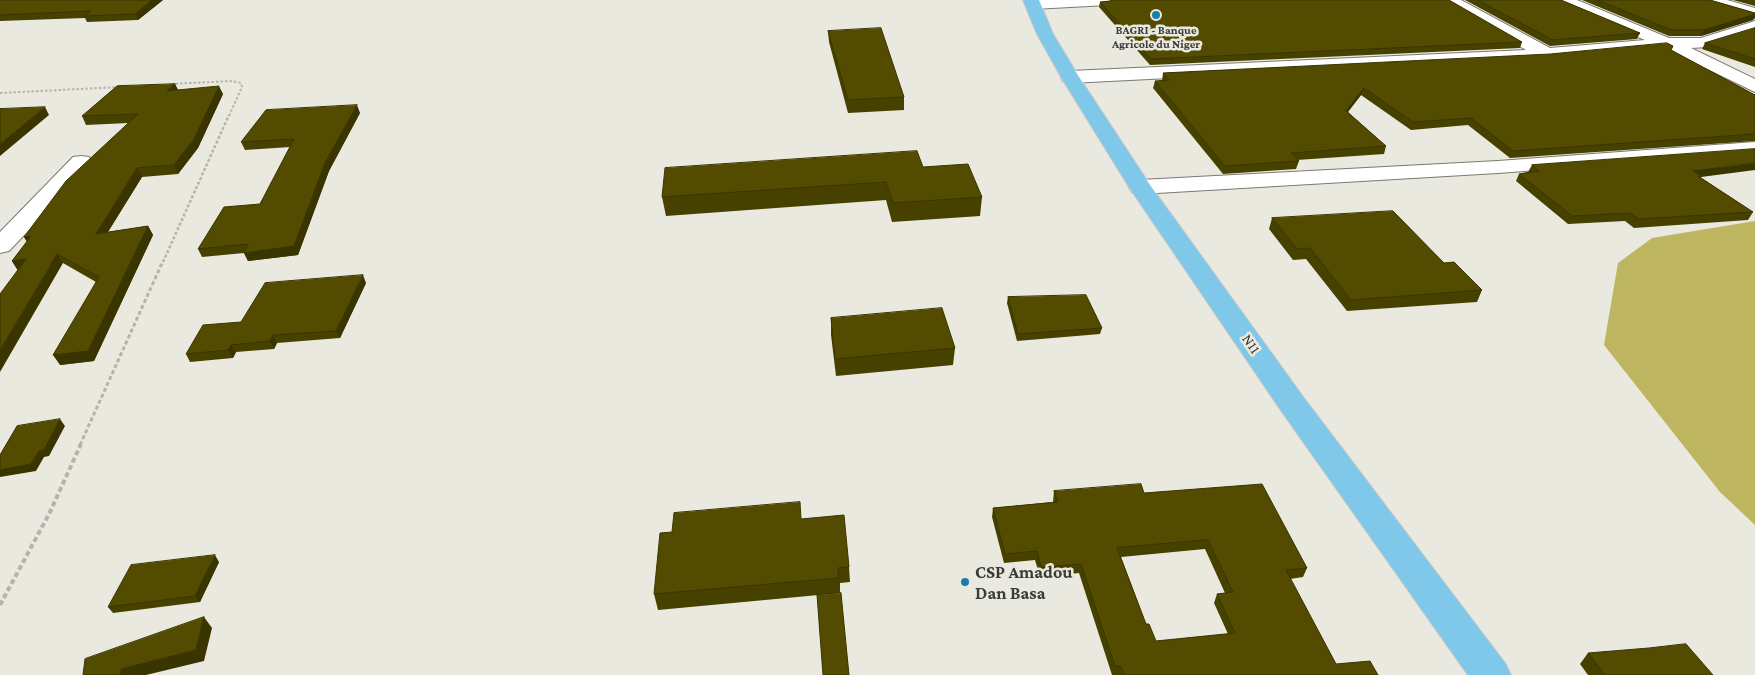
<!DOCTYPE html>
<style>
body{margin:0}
canvas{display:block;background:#eae9df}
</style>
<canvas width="1755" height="675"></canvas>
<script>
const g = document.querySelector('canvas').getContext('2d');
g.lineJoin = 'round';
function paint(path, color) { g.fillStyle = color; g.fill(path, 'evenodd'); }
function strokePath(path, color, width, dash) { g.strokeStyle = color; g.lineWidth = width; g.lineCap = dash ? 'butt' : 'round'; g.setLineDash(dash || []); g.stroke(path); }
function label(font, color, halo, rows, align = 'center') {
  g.font = font + ' "Crimson Pro",serif'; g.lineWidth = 5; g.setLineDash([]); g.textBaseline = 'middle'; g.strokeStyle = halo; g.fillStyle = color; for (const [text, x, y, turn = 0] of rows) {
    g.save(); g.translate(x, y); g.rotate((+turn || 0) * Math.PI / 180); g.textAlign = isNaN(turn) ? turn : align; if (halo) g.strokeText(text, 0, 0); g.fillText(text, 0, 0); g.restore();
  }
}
const water = new Path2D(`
 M 1755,221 L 1755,525 L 1720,492 L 1604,345 L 1618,263 L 1652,238 Z`);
const pathFar3 = new Path2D(`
 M 171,84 L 232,81 L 241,83 L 242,87 L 229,116
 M 0,93 L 119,87`);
const pathFar2 = new Path2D(`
 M 163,262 L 229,115`);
const pathFar1 = new Path2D(`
 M 80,445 L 163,261`);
const path = new Path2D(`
 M 0,605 L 49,514 L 81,444`);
const minor = new Path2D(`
 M 1030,0 L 1116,0 L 1108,5 L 1033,9 L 1025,4 Z
 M 1441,0 L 1461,0 L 1550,48 L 1645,40 L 1557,3 L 1555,0 L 1577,0 L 1669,38 L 1701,38 L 1755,21 L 1755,31 L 1708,47 L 1691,48 L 1755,79 L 1755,92 L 1664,48 L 1547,59 L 1070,83 L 1063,81 L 1061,77 L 1063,73 L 1070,71 L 1526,50 Z
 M 1702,0 L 1727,0 L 1755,8 L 1755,18 L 1704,3 Z
 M 1755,142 L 1755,154 L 1498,173 L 1140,194 L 1132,192 L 1129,187 L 1132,182 L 1140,180 L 1498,161 Z
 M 81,156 L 89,157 L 92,162 L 89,167 L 9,251 L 0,253 L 0,232 L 73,157 Z`);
const major = new Path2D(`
 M 1023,0 L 1039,0 L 1053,34 L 1079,77 L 1150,185 L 1304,398 L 1505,663 L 1511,675 L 1468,675 L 1282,412 L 1129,187 L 1061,77 L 1037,34 Z`);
const wall = new Path2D(`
 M 0,0 L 163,0 L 138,20 L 87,22 L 85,18 L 0,21 Z
 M 1465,0 L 1561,0 L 1640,33 L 1637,39 L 1550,46 Z
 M 1582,0 L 1710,0 L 1755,13 L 1755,17 L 1753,20 L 1701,36 L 1669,36 Z
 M 1733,0 L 1755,0 L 1755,6 Z
 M 1110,1 L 1522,42 L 1520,48 L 1150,65 L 1099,7 L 1100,2 Z
 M 1755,28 L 1755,67 L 1702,49 L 1705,43 Z
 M 828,31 L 904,97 L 904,110 L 848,113 L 829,42 Z
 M 1671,50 L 1755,95 L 1755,141 L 1510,158 L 1468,125 L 1411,130 L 1361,95 L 1348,112 L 1386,146 L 1384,154 L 1297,160 L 1299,161 L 1296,169 L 1223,174 L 1153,88 L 1155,81 L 1162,81 L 1163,73 Z
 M 175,84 L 178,90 L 223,94 L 198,148 L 178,174 L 142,177 L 108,232 L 148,226 L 153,235 L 94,361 L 60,365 L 96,282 L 63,263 L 18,270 L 12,261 L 27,242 L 24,237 L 128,123 L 86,125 L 82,116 Z
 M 360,113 L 329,171 L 298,255 L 248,261 L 244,253 L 202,257 L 198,249 L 260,204 L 290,147 L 245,150 L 241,142 Z
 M 1755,149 L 1701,177 L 1701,178 L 1753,212 L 1748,220 L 1634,228 L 1625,221 L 1568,224 L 1516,181 L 1519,174 L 1528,172 L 1532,165 Z
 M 923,167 L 982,197 L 980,216 L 892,222 L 886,200 L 666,216 L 662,197 Z
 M 1272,218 L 1444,263 L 1482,290 L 1477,302 L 1347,311 L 1306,259 L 1293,260 L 1269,229 Z
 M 366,283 L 340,338 L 277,343 L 274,349 L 236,352 L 233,358 L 190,362 L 186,354 L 241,322 Z
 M 1008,297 L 1102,328 L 1100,334 L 1017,341 L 1007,303 Z
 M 831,318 L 955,348 L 953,365 L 836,376 L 831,335 Z
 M 1054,491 L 1144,493 L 1307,568 L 1303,577 L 1290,579 L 1336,664 L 1378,675 L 1112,675 L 1079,573 L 1040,577 L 1035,560 L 1004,563 L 992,517 L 993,508 L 1053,502 ZM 1205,549 L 1225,593 L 1217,594 L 1214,603 L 1228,634 L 1156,641 L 1146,624 L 1121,557 Z
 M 801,519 L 849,567 L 850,582 L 840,583 L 840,593 L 658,610 L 654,594 Z
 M 219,562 L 200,602 L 113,613 L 108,607 Z
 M 1588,653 L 1713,675 L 1588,675 L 1580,664 Z`);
const shadedWall = new Path2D(`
 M 152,0 L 163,0 L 138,20 L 135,14 Z
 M 1755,14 L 1755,17 L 1753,20 L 1701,36 L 1704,30 Z
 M 175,84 L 179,92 L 167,91 Z
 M 219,86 L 223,94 L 198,148 L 178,174 L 174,165 Z
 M 1364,88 L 1361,95 L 1343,118 L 1346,111 Z
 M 357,105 L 360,113 L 329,171 L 298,255 L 248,261 L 244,253 Z
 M 45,107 L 49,115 L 0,156 L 0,144 Z
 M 1755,163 L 1755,170 L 1701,177 L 1693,171 Z
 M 137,168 L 142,177 L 101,243 L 96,234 Z
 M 148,226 L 153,235 L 94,361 L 60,365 L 53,355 Z
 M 31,236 L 30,246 L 24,237 Z
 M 57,254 L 63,263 L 0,372 L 0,350 Z
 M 26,259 L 18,271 L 12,261 Z
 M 363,275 L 366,283 L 340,338 L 336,331 Z
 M 273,335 L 277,343 L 274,349 L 270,341 Z
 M 231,345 L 236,352 L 233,358 L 228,350 Z
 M 60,419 L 65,426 L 49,456 L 44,457 L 36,471 L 0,477 L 0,470 L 39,451 Z
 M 215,555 L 219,562 L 200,602 L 195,596 Z
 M 204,617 L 212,628 L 204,661 L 146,675 L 120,675 L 121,669 Z`);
const building = new Path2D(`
 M 0,0 L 152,0 L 135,14 L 84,16 L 91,11 L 0,15 Z
 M 1111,0 L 1449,0 L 1522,42 L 1151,59 L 1100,2 L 1110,1 Z
 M 1478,0 L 1561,0 L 1640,33 L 1553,40 Z
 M 1598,0 L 1710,0 L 1755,13 L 1755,14 L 1704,30 L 1672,30 Z
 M 881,28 L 904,97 L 848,100 L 828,31 Z
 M 1755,28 L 1755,59 L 1705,43 Z
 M 1667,43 L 1673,46 L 1671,50 L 1755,95 L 1755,134 L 1513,151 L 1471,118 L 1413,122 L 1364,88 L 1346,111 L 1386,146 L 1291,153 L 1299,161 L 1225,166 L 1155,81 L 1169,80 L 1163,73 L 1550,54 Z
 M 175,84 L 167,91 L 219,86 L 194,139 L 174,165 L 137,168 L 96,234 L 148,226 L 88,351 L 53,355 L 99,277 L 57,254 L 0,350 L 0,294 L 26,259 L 12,261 L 31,236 L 24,237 L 66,181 L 138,114 L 82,116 L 117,86 Z
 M 357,105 L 325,163 L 294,246 L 244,253 L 248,244 L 198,249 L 224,207 L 260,204 L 294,139 L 241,142 L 266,110 Z
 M 45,107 L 0,144 L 0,109 Z
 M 1755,149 L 1755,163 L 1693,171 L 1702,176 L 1698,176 L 1753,212 L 1639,219 L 1630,213 L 1572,216 L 1519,174 L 1539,171 L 1532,165 Z
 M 917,151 L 923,167 L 968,164 L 982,197 L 893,203 L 886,182 L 662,197 L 665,168 Z
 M 1393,211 L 1444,263 L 1454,262 L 1482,290 L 1351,300 L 1310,248 L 1297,249 L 1272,218 Z
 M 363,275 L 336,331 L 273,335 L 270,341 L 231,345 L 228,350 L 186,354 L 203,325 L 241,322 L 265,283 Z
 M 1086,295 L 1102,328 L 1018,334 L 1008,297 Z
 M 942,308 L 955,348 L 835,359 L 831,318 Z
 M 60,419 L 44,450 L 39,451 L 31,464 L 0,470 L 0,455 L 17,426 Z
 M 1141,484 L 1144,493 L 1262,484 L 1307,568 L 1286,570 L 1336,664 L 1370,661 L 1378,675 L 1124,675 L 1121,666 L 1115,666 L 1081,564 L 1041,567 L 1037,551 L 1005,554 L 993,508 L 1058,502 L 1054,491 ZM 1208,540 L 1233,592 L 1217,594 L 1235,633 L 1156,641 L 1149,624 L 1146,624 L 1117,548 Z
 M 800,502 L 801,519 L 844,515 L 849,567 L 838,568 L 839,578 L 654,594 L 660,533 L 672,532 L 674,513 Z
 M 215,555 L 195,596 L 108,607 L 131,565 Z
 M 841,593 L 849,675 L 823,675 L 817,595 Z
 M 204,617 L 196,650 L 121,669 L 120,675 L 83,675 L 85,659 Z
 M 1686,644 L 1713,675 L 1605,675 L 1588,653 L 1649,648 Z`);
const markers = [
 [1156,15,5,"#1b7da9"],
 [965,582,5,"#1b7da9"]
];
const farPoinames = [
 ["BAGRI - Banque",1156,30],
 ["Agricole du Niger",1156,44]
];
const streetNames = [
 ["N11",1251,344,55]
];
const nearPoinames = [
 ["CSP Amadou",975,572],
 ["Dan Basa",975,593]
];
paint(water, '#beb560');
strokePath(minor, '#7b7a71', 2);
strokePath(major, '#c8c8c7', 2);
strokePath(pathFar3, '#b4b4ab', 2, [2.5, 2]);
strokePath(pathFar2, '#b4b4ab', 2.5, [3, 2]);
strokePath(pathFar1, '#b4b4ab', 3, [4, 2.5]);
strokePath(path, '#b4b4ab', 4, [5, 3]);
paint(minor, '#fff');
paint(major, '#80c8e9');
paint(wall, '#474100');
paint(shadedWall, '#3a3500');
paint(building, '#534c00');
strokePath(building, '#3a3500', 1);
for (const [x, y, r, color] of markers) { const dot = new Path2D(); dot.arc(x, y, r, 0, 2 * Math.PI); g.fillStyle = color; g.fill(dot); strokePath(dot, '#eae9df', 2); }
label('bold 12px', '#3b3b37', '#eae9df', farPoinames);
label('15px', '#3b3b37', '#eae9df', streetNames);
label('bold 18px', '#3b3b37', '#eae9df', nearPoinames, 'left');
</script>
